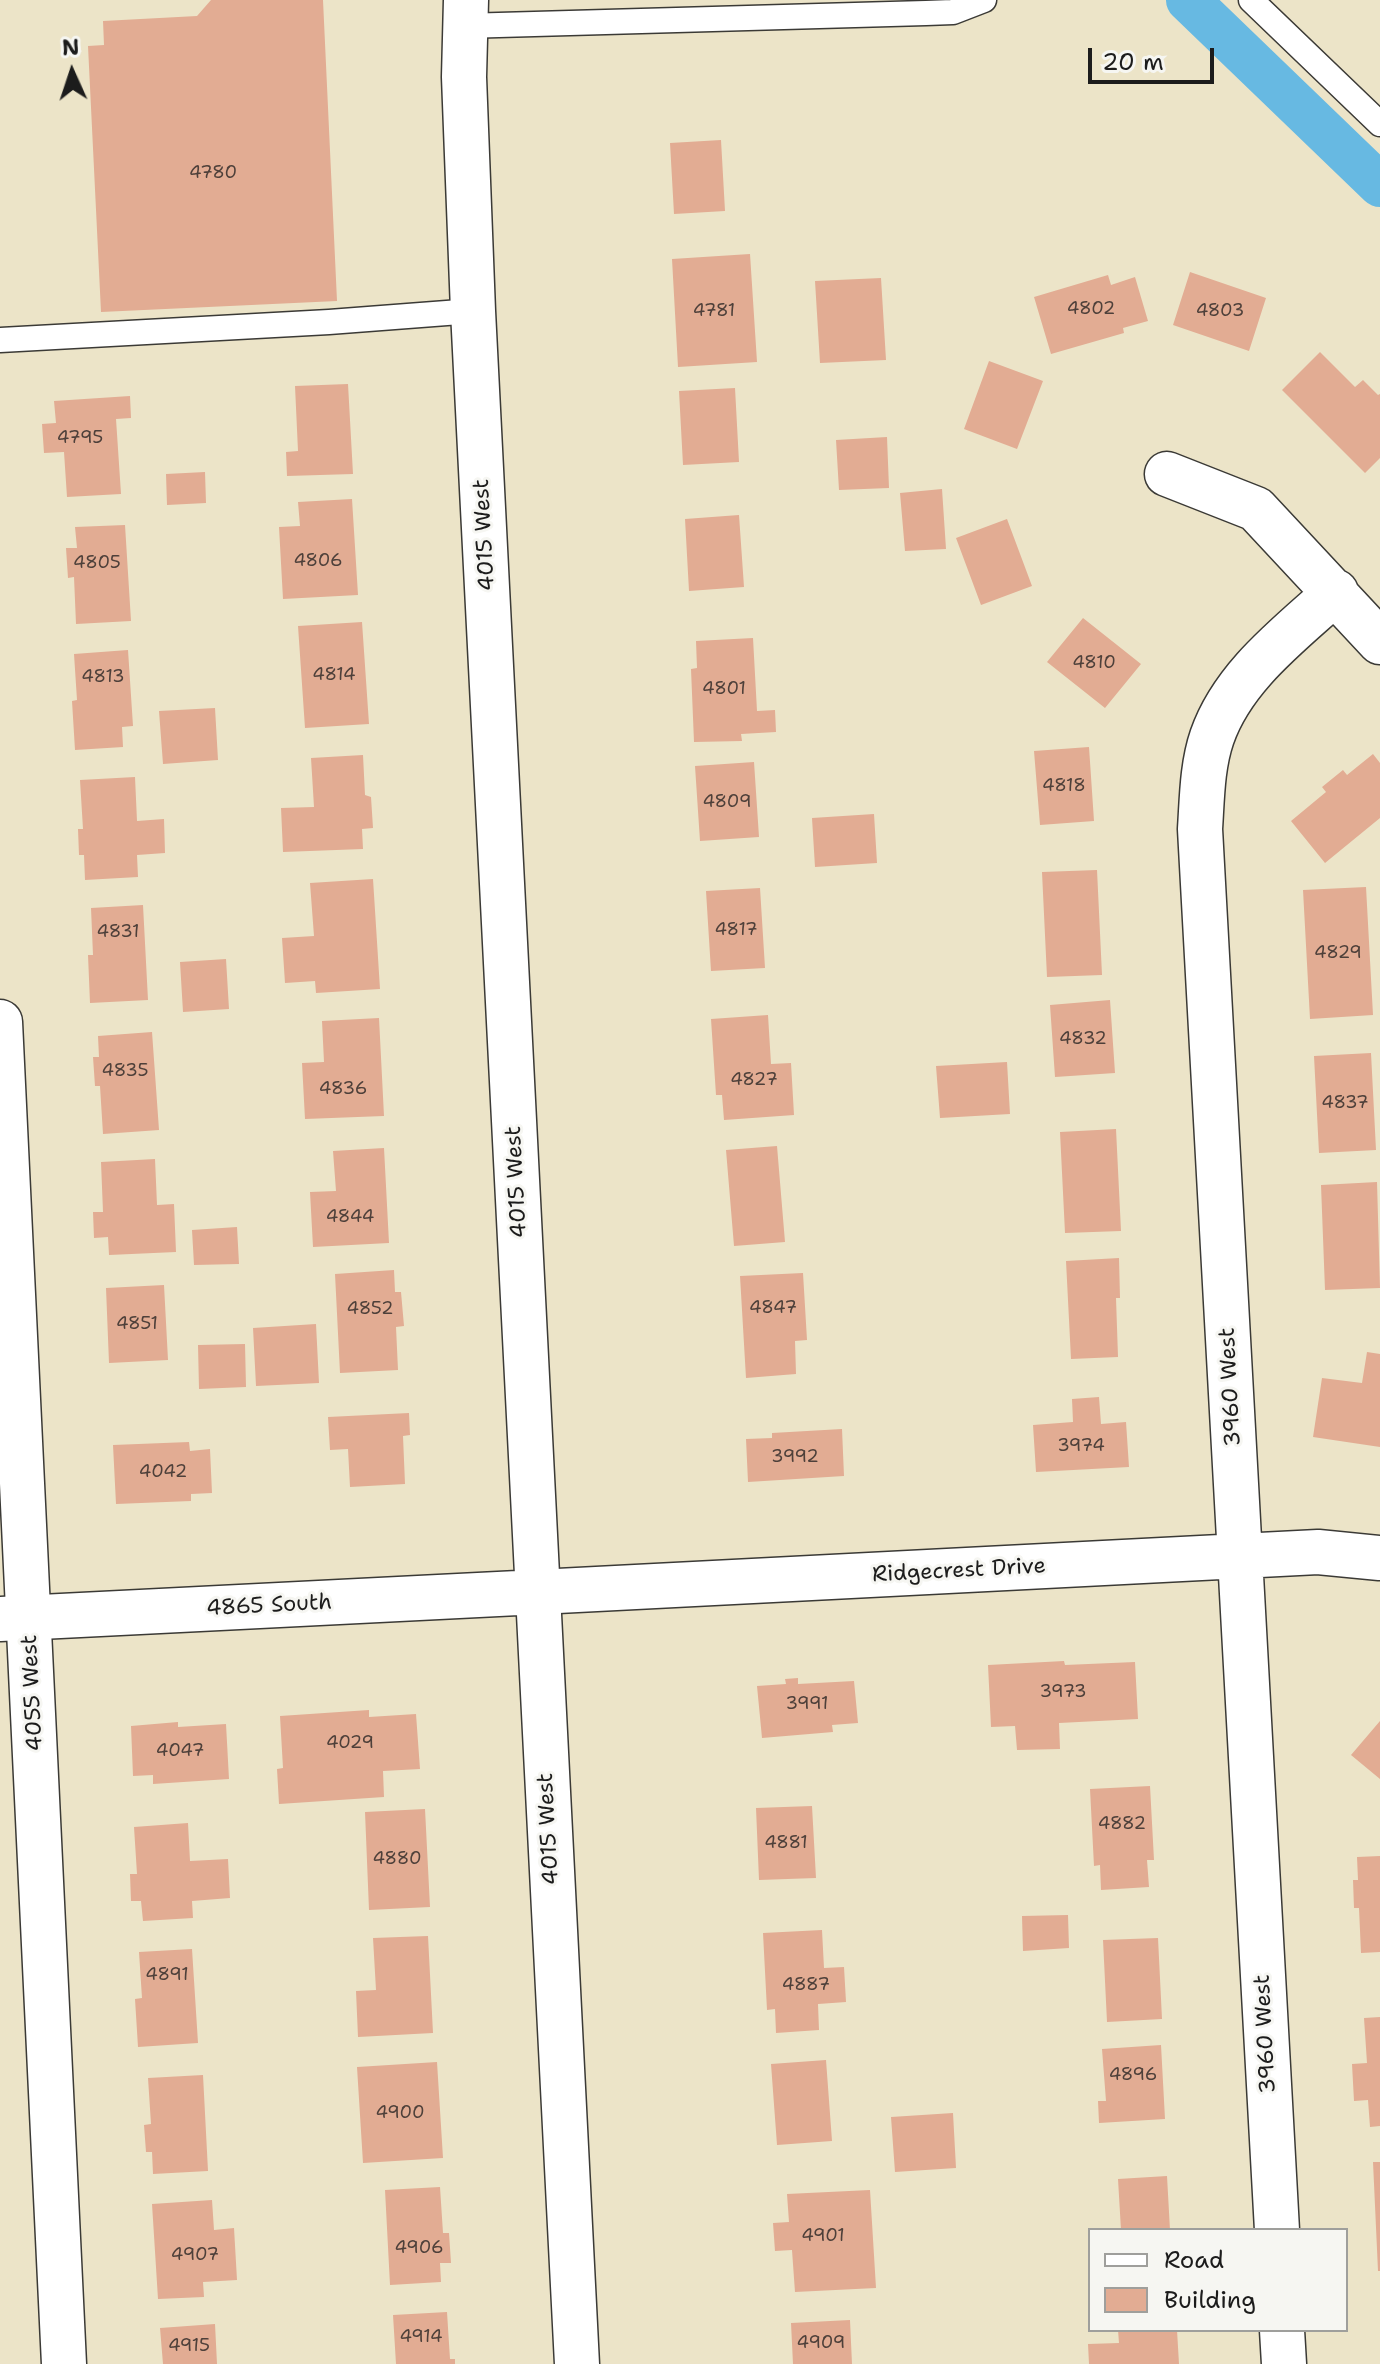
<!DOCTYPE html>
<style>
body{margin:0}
#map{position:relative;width:1380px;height:2364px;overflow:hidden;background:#ece4c8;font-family:"Shantell Sans",sans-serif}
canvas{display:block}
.legend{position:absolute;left:1088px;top:2228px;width:260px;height:104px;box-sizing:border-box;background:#f6f6f2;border:2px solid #9f9f9c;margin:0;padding:10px 14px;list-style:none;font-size:24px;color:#1c1c1c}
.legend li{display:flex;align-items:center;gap:16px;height:40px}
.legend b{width:40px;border:2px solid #9f9f9c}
.north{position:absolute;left:32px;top:32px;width:80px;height:80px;-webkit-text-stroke:6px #f6f6f2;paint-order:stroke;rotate:357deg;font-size:22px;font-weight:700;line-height:32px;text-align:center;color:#1c1c1c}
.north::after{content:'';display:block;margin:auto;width:28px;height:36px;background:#1c1c1c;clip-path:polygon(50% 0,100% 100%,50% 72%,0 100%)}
.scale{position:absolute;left:1088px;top:48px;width:126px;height:36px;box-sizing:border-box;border:4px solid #1c1c1c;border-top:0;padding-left:10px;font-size:24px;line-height:28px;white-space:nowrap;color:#1c1c1c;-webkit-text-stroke:6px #f6f6f2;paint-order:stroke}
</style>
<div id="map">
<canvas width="1380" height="2364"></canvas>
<ul class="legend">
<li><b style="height:10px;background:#fff"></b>Road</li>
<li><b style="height:22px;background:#e2ac93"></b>Building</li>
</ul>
<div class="north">N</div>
<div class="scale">20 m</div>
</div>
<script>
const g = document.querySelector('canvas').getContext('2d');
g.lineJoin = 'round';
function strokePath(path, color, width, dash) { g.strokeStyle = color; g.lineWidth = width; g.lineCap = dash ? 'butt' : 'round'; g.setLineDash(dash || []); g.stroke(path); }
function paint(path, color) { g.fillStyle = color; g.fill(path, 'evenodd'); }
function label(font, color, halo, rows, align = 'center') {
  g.font = font + ' "Shantell Sans",sans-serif'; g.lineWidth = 6; g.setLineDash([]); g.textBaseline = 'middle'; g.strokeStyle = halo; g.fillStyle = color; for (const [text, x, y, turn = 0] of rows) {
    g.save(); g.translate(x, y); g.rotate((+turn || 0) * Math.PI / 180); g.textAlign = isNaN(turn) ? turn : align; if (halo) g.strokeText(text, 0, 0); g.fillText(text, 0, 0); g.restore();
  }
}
const canal = new Path2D(`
 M 1188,0 L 1380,185`);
const building = new Path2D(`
 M 211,0 L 323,0 L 337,301 L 101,312 L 88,46 L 104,45 L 103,21 L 197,16 Z
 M 721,140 L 725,211 L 674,214 L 670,143 Z
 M 750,254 L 757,362 L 678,367 L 672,259 Z
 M 1190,272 L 1266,298 L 1249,351 L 1173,325 Z
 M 1108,275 L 1111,285 L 1135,277 L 1148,321 L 1123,328 L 1124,333 L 1051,354 L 1034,297 Z
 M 881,278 L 886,360 L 820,363 L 815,281 Z
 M 1320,352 L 1355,387 L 1363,380 L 1378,395 L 1380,394 L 1380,458 L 1365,473 L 1282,390 Z
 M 989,361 L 1043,381 L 1017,449 L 964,429 Z
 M 348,384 L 353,474 L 287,476 L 286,452 L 298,451 L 295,386 Z
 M 735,388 L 739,462 L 683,465 L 679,391 Z
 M 130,396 L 131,418 L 116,419 L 121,494 L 67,497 L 64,452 L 44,453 L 42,424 L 56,423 L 54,401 Z
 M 887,437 L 889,488 L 839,490 L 836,440 Z
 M 205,472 L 206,503 L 167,505 L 166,474 Z
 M 942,489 L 946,549 L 905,551 L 900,493 Z
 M 352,499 L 358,595 L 283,599 L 279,527 L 300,526 L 298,502 Z
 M 739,515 L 744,587 L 689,591 L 685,519 Z
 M 1007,519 L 1032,586 L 981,605 L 956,538 Z
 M 125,525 L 131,621 L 76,624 L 74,577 L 68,578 L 66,548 L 77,548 L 75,527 Z
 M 1083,618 L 1141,664 L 1105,708 L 1047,662 Z
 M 362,622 L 369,724 L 305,728 L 298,626 Z
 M 753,638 L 757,711 L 775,710 L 776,732 L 741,734 L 742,741 L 694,742 L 691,669 L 697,668 L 696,641 Z
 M 128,650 L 133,726 L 122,727 L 123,747 L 75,750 L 72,701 L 77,700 L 74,654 Z
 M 215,708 L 218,760 L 163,764 L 159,711 Z
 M 1089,747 L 1094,821 L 1040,825 L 1034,751 Z
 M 1373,754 L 1380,763 L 1380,818 L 1325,863 L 1291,821 L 1326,792 L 1322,787 L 1343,770 L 1347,775 Z
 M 363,755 L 365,795 L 371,797 L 373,828 L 362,829 L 363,849 L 283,852 L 281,808 L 314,807 L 311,758 Z
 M 754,762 L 759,837 L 700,841 L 695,766 Z
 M 135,777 L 137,821 L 164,819 L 165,853 L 137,855 L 138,877 L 85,880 L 84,855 L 79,855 L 78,829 L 83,829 L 80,780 Z
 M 874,814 L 877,863 L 815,867 L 812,818 Z
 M 1097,870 L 1102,975 L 1047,977 L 1042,872 Z
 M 373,879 L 380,989 L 316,993 L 315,981 L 285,983 L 282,938 L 314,936 L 310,883 Z
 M 1366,887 L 1373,1015 L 1310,1019 L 1303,890 Z
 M 760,888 L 765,968 L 711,971 L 706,891 Z
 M 143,905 L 148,1000 L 90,1003 L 88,955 L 93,955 L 91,908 Z
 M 226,959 L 229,1009 L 183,1012 L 180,962 Z
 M 1110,1000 L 1115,1073 L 1055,1077 L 1050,1005 Z
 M 768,1015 L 771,1064 L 791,1063 L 794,1115 L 724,1120 L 722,1095 L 716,1095 L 711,1019 Z
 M 379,1018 L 384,1116 L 305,1119 L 302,1063 L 324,1062 L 322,1021 Z
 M 152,1032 L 159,1130 L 103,1134 L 100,1086 L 95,1086 L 93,1057 L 99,1057 L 98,1036 Z
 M 1371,1053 L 1376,1150 L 1319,1153 L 1314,1056 Z
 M 1007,1062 L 1010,1114 L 940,1118 L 936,1066 Z
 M 1116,1129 L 1121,1231 L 1065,1233 L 1060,1132 Z
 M 777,1146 L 785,1242 L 734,1246 L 726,1150 Z
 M 384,1148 L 389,1243 L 313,1247 L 310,1192 L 336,1191 L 333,1151 Z
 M 155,1159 L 157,1205 L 174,1204 L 176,1252 L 109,1255 L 108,1237 L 94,1238 L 93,1212 L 103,1212 L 101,1162 Z
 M 1377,1182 L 1380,1288 L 1325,1290 L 1321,1185 Z
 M 237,1227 L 239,1264 L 194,1265 L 192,1230 Z
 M 1119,1258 L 1120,1298 L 1116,1298 L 1118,1357 L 1071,1359 L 1066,1261 Z
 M 394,1270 L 395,1292 L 401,1292 L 404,1326 L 396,1327 L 398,1370 L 340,1373 L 335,1274 Z
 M 803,1273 L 807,1340 L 795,1341 L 796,1374 L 746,1378 L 740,1276 Z
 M 164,1285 L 168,1360 L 109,1363 L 106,1288 Z
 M 316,1324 L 319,1383 L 256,1386 L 253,1328 Z
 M 245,1344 L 246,1387 L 199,1389 L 198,1345 Z
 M 1367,1352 L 1380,1354 L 1380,1447 L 1313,1437 L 1322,1378 L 1362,1383 Z
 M 1099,1397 L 1101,1424 L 1126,1422 L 1129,1467 L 1036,1472 L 1033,1425 L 1073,1422 L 1072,1399 Z
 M 409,1413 L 410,1435 L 403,1436 L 405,1484 L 350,1487 L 348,1449 L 330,1450 L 328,1417 Z
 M 842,1429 L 844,1476 L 748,1482 L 746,1439 L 772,1438 L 772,1433 Z
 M 189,1442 L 190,1451 L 210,1449 L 212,1493 L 191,1494 L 191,1501 L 116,1504 L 113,1445 Z
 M 1064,1661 L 1065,1665 L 1135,1662 L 1138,1719 L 1059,1723 L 1060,1749 L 1017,1750 L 1015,1726 L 991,1727 L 988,1665 Z
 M 798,1678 L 798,1684 L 854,1681 L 858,1723 L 832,1725 L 833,1732 L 762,1738 L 757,1686 L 786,1684 L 785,1679 Z
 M 369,1710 L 369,1717 L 416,1714 L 420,1769 L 383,1771 L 384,1797 L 279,1804 L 277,1769 L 283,1768 L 280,1716 Z
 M 1380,1721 L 1380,1779 L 1351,1755 Z
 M 178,1722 L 178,1727 L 226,1724 L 229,1779 L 153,1784 L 153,1775 L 133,1776 L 131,1726 Z
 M 1150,1786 L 1154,1860 L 1147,1860 L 1149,1887 L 1101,1890 L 1100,1865 L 1094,1866 L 1090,1789 Z
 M 812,1806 L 816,1878 L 759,1880 L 756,1808 Z
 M 425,1809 L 430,1907 L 369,1910 L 365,1812 Z
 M 188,1823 L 190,1861 L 228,1859 L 230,1898 L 192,1901 L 193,1918 L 143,1921 L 141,1901 L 131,1901 L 130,1874 L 137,1874 L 134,1827 Z
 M 1380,1856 L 1380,1952 L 1361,1953 L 1359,1908 L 1354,1908 L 1353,1880 L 1358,1880 L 1357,1857 Z
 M 1068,1915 L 1069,1948 L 1023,1951 L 1022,1916 Z
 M 822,1930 L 824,1968 L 844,1967 L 846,2002 L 818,2004 L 819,2030 L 776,2033 L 775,2009 L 767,2010 L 763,1933 Z
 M 428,1936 L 433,2033 L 358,2037 L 356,1991 L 376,1990 L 373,1938 Z
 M 1158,1938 L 1162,2019 L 1107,2022 L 1103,1940 Z
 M 192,1949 L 198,2043 L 138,2047 L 135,1999 L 142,1998 L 139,1952 Z
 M 1380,2017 L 1380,2126 L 1370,2127 L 1368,2100 L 1354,2101 L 1352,2064 L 1367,2063 L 1364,2018 Z
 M 1161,2045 L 1165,2119 L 1099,2123 L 1098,2101 L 1106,2101 L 1102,2049 Z
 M 826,2060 L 832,2141 L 777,2145 L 771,2064 Z
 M 437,2062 L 443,2158 L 363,2163 L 357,2067 Z
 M 203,2075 L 208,2171 L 153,2174 L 152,2152 L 146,2152 L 144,2125 L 151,2124 L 148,2078 Z
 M 953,2113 L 956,2168 L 895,2172 L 891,2117 Z
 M 1373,2162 L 1380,2162 L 1380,2271 L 1378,2271 Z
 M 1167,2176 L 1170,2230 L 1121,2230 L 1118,2179 Z
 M 440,2187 L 443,2233 L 449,2233 L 451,2263 L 440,2263 L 441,2282 L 390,2285 L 385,2190 Z
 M 870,2190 L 876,2288 L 795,2292 L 792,2250 L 775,2251 L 773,2223 L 789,2222 L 787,2194 Z
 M 212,2200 L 214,2230 L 234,2228 L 237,2280 L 203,2282 L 204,2297 L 158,2299 L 152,2204 Z
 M 447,2312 L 450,2359 L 455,2359 L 455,2364 L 396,2364 L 393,2315 Z
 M 850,2320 L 852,2364 L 793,2364 L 791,2323 Z
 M 215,2324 L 217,2364 L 163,2364 L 160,2328 Z
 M 1118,2330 L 1177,2330 L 1179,2364 L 1089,2364 L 1088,2344 L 1119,2343 Z`);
const lane = new Path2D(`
 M 1251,0 L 1380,124
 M 463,26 L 926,13 L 953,12 L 984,0
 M 0,340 L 329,322 L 473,311`);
const street = new Path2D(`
 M 1167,474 L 1256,509 L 1380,642
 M 0,1022 L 64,2364
 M 538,1592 L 1318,1552 L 1380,1558
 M 1277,2230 L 1200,829 C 1202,799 1202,766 1212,737 C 1233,676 1290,634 1336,592
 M 1282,2330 L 1284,2364`);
const secondary = new Path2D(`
 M 466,0 L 464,77 L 473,311 L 577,2364
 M 0,1619 L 538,1592`);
const numberNames = [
 ["4780",213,173],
 ["4802",1091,309],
 ["4781",714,311],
 ["4803",1220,311],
 ["4795",80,438],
 ["4806",318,561],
 ["4805",97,563],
 ["4810",1094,663],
 ["4814",334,675],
 ["4813",103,677],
 ["4801",724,689],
 ["4818",1064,786],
 ["4809",727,802],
 ["4817",736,930],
 ["4831",118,932],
 ["4829",1338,953],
 ["4832",1083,1039],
 ["4835",125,1071],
 ["4827",754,1080],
 ["4836",343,1089],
 ["4837",1345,1103],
 ["4844",350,1217],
 ["4847",773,1308],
 ["4852",370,1309],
 ["4851",137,1324],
 ["3974",1081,1446],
 ["3992",795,1457],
 ["4042",163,1472],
 ["3973",1063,1692],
 ["3991",807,1704],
 ["4029",350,1743],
 ["4047",180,1751],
 ["4882",1122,1824],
 ["4881",786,1843],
 ["4880",397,1859],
 ["4891",167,1975],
 ["4887",806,1985],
 ["4896",1133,2075],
 ["4900",400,2113],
 ["4901",823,2236],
 ["4906",419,2248],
 ["4907",195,2255],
 ["4914",421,2337],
 ["4909",821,2343],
 ["4915",189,2346]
];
const streetNames = [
 ["4015 West",485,535,-93],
 ["4015 West",517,1182,-93],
 ["3960 West",1231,1387,-93],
 ["Ridgecrest Drive",959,1571,-3],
 ["4865 South",269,1606,-3],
 ["4055 West",33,1693,-93],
 ["4015 West",549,1829,-93],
 ["3960 West",1266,2034,-93]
];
strokePath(canal, '#67b9e2', 44);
paint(building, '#e2ac93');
strokePath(lane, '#3b3a36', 27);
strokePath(street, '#3b3a36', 47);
strokePath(secondary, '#3b3a36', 47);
strokePath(lane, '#fff', 24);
strokePath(street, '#fff', 44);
strokePath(secondary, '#fff', 44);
label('18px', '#4e403a', null, numberNames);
label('22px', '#1c1c1c', '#f6f6f2', streetNames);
</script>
